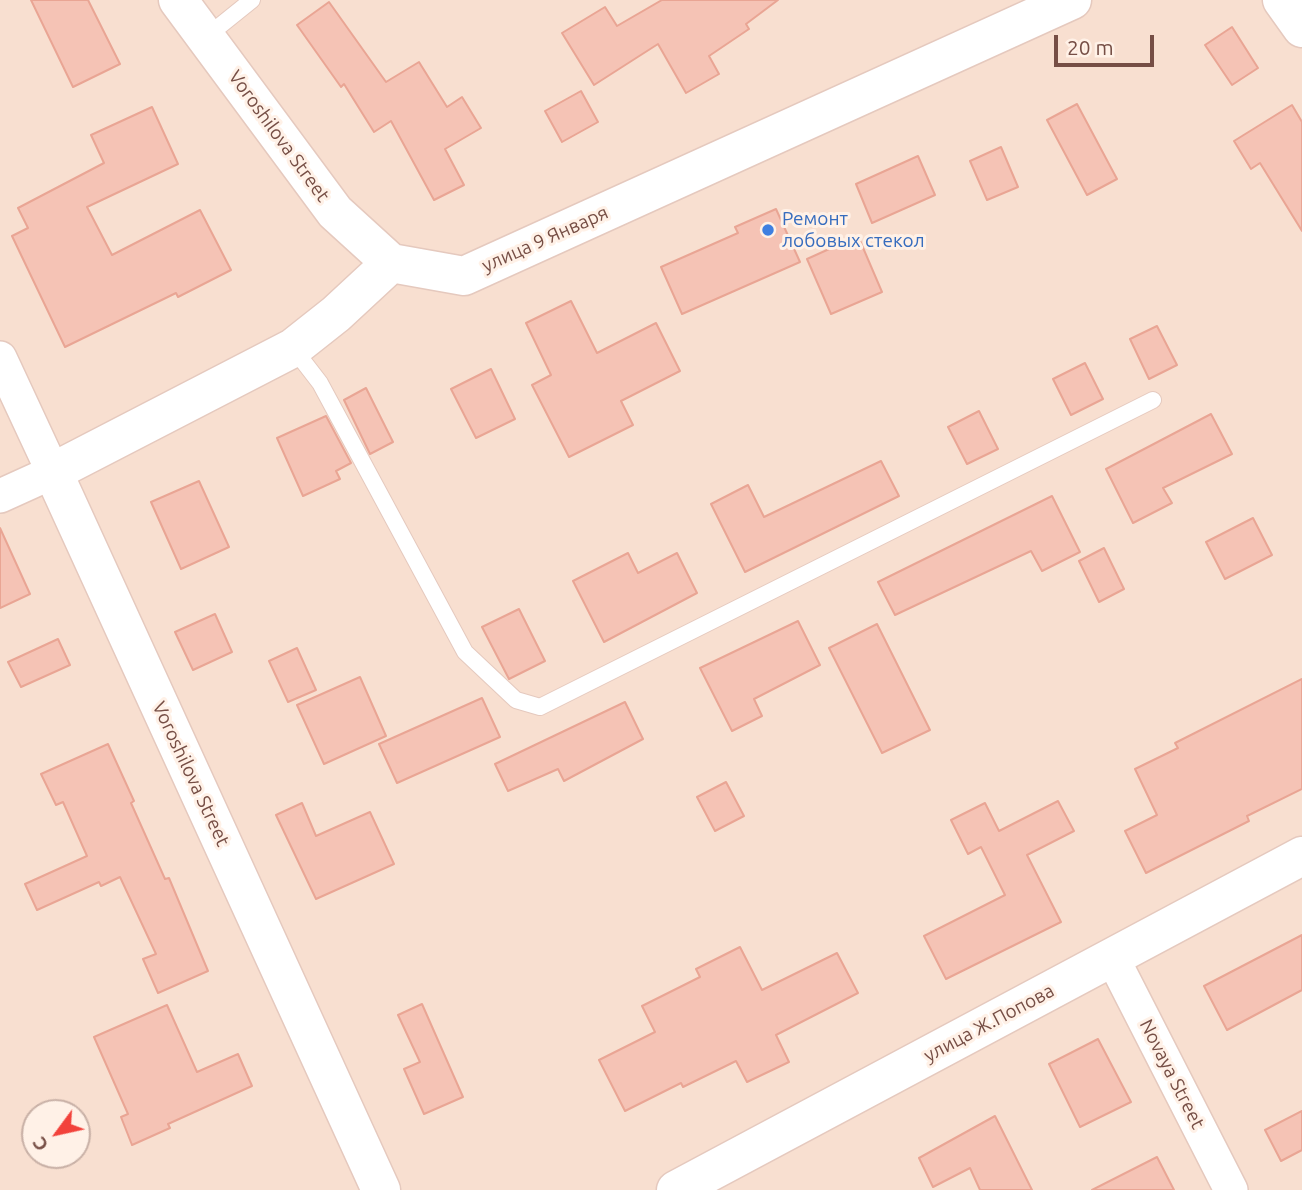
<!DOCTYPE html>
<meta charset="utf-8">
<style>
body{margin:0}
#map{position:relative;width:1302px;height:1190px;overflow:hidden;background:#feede0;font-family:Ubuntu,sans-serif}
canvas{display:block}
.north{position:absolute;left:21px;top:1099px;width:70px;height:70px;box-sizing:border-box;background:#fff1e7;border:2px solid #c8b0a6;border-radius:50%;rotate:237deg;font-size:19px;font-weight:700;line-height:28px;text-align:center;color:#764e45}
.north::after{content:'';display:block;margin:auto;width:24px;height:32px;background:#f2423b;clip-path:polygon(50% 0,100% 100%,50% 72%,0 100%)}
.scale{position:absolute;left:1054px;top:35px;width:100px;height:32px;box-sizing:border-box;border:4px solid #764e45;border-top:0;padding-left:9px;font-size:21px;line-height:24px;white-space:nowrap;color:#764e45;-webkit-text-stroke:5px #fff1e7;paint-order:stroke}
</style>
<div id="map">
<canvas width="1302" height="1190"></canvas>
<div class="north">С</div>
<div class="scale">20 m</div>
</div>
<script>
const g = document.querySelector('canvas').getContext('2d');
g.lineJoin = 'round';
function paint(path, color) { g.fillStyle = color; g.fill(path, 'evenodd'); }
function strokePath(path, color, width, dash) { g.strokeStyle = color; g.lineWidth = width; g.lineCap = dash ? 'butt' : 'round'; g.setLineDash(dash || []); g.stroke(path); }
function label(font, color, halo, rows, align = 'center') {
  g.font = font + ' Ubuntu,sans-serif'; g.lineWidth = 6; g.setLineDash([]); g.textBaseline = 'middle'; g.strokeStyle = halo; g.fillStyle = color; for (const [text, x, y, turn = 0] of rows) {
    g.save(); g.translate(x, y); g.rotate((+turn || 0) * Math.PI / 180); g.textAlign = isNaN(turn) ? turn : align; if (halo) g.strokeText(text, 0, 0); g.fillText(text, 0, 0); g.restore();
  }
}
const residential = new Path2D(`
 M 0,0 L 1302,0 L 1302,1190 L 0,1190 ZM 35,1113 L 77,1113 L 77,1155 L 35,1155 Z`);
const building = new Path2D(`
 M 31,0 L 88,0 L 120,64 L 73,87 Z
 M 662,0 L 778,0 L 746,24 L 749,29 L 709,56 L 719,74 L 686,93 L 658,44 L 594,85 L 562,33 L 605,7 L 617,26 Z
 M 329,2 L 386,82 L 419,62 L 447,107 L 462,97 L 481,128 L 445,149 L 464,185 L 434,200 L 391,121 L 374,132 L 344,84 L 341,87 L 297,25 Z
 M 1232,27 L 1258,68 L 1232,85 L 1205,45 Z
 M 581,91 L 598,122 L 562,142 L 545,111 Z
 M 1077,104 L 1117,179 L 1087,195 L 1047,120 Z
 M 1292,105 L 1302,122 L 1302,231 L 1260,163 L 1251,169 L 1234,141 Z
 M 152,107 L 178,164 L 87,207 L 112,255 L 200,210 L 231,270 L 178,297 L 176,293 L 65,347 L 12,236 L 28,228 L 18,208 L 104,163 L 91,135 Z
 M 1001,147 L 1018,187 L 987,200 L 970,161 Z
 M 918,156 L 935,195 L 872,223 L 856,184 Z
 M 776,209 L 800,262 L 682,314 L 661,267 L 738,233 L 735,227 Z
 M 858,236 L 882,292 L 831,314 L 807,259 Z
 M 571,301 L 597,353 L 656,323 L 680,371 L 621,401 L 633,425 L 569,457 L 532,385 L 551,375 L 526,323 Z
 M 1157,326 L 1177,365 L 1149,379 L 1130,339 Z
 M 1085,363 L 1103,399 L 1071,415 L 1053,379 Z
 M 491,369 L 515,419 L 476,438 L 451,389 Z
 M 366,388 L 393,442 L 370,454 L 344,400 Z
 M 979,411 L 998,449 L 967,464 L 948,427 Z
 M 1211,414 L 1232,454 L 1163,488 L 1172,503 L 1133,523 L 1106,469 Z
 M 326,416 L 351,463 L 336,471 L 340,479 L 303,496 L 277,438 Z
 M 881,461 L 899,496 L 745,572 L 711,504 L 748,485 L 764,517 Z
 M 199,481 L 229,547 L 181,569 L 151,502 Z
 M 1052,496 L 1080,552 L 1042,571 L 1031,551 L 895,615 L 878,582 Z
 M 1253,518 L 1272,555 L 1225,579 L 1206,542 Z
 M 0,528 L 30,594 L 0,608 Z
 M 1104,548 L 1124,589 L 1099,602 L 1079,561 Z
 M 628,553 L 638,573 L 677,553 L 697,593 L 604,642 L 573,581 Z
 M 519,609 L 545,661 L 509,679 L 482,627 Z
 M 215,614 L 232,652 L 193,670 L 175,632 Z
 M 798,621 L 820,665 L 754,699 L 762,716 L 732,731 L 700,668 Z
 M 877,624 L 930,730 L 882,753 L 829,648 Z
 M 58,639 L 70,665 L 21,687 L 8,662 Z
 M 297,648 L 316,690 L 288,702 L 269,661 Z
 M 360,677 L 386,736 L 324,764 L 297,705 Z
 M 1302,679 L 1302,789 L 1247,816 L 1249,821 L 1146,873 L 1125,831 L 1157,815 L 1135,769 L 1178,748 L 1175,743 Z
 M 482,698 L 500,737 L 397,783 L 379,744 Z
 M 625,702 L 643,739 L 564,781 L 558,769 L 508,791 L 495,764 Z
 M 108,744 L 134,801 L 131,803 L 165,879 L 169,878 L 208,971 L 158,993 L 143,959 L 156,954 L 120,877 L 101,886 L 99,882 L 37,910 L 25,884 L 87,856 L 63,802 L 56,805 L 41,774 Z
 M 726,782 L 744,816 L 715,831 L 697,797 Z
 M 1058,801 L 1074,831 L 1027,855 L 1061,922 L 946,979 L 924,936 L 1005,895 L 981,847 L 968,854 L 951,820 L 985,803 L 999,831 Z
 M 302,803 L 316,836 L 370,812 L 394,864 L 316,899 L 276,815 Z
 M 1302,935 L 1302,990 L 1227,1030 L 1204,986 Z
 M 740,947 L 762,990 L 837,953 L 858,993 L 776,1035 L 789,1062 L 747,1082 L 736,1061 L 683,1087 L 681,1083 L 625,1111 L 599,1060 L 655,1032 L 642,1006 L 700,977 L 696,969 Z
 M 422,1004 L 463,1097 L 424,1114 L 404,1069 L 420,1062 L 398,1015 Z
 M 167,1005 L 197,1072 L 238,1054 L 252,1086 L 168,1124 L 170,1128 L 132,1145 L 121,1117 L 128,1114 L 94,1037 Z
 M 1098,1039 L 1131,1102 L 1080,1127 L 1049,1064 Z
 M 1302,1111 L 1302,1150 L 1281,1161 L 1265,1130 Z
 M 995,1116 L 1032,1190 L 980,1190 L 970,1168 L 933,1187 L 919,1158 Z
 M 1157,1157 L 1174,1190 L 1092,1190 Z`);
const service = new Path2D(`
 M 206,37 L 252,0
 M 293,348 L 320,383 L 465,652 L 516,700 L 540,707 L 1153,400`);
const minor = new Path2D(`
 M 0,358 L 53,472 L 0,496
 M 1112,957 L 1231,1190`);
const tertiary = new Path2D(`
 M 178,0 L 335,212 L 391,263
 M 1282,0 L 1302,28
 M 391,263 L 464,276 L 1072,0
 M 381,1190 L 53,472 L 293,348 L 336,314 L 391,263
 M 676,1190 L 1302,856`);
const markers = [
 [768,230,7,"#3f7fe0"]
];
const streetNames = [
 ["Voroshilova Street",279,136,54],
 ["улица 9 Января",545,239,-24],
 ["Voroshilova Street",191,774,65],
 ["улица Ж.Попова",989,1023,-28],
 ["Novaya Street",1172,1074,63]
];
const shopNames = [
 ["Ремонт",782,219],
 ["лобовых стекол",782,241]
];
paint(residential, '#f8dfd0');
paint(building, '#f5c3b5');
strokePath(building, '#e9a594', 2);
strokePath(service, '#e5c9be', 18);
strokePath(minor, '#e5c9be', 36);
strokePath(tertiary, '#e5c9be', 41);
strokePath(service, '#fff', 16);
strokePath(minor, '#fff', 33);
strokePath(tertiary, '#fff', 38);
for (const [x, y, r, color] of markers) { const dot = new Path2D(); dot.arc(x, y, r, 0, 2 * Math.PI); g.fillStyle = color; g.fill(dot); strokePath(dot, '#fff1e7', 2.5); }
label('19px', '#764e45', '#fff1e7', streetNames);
label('19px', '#366cbe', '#fff1e7', shopNames, 'left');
</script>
